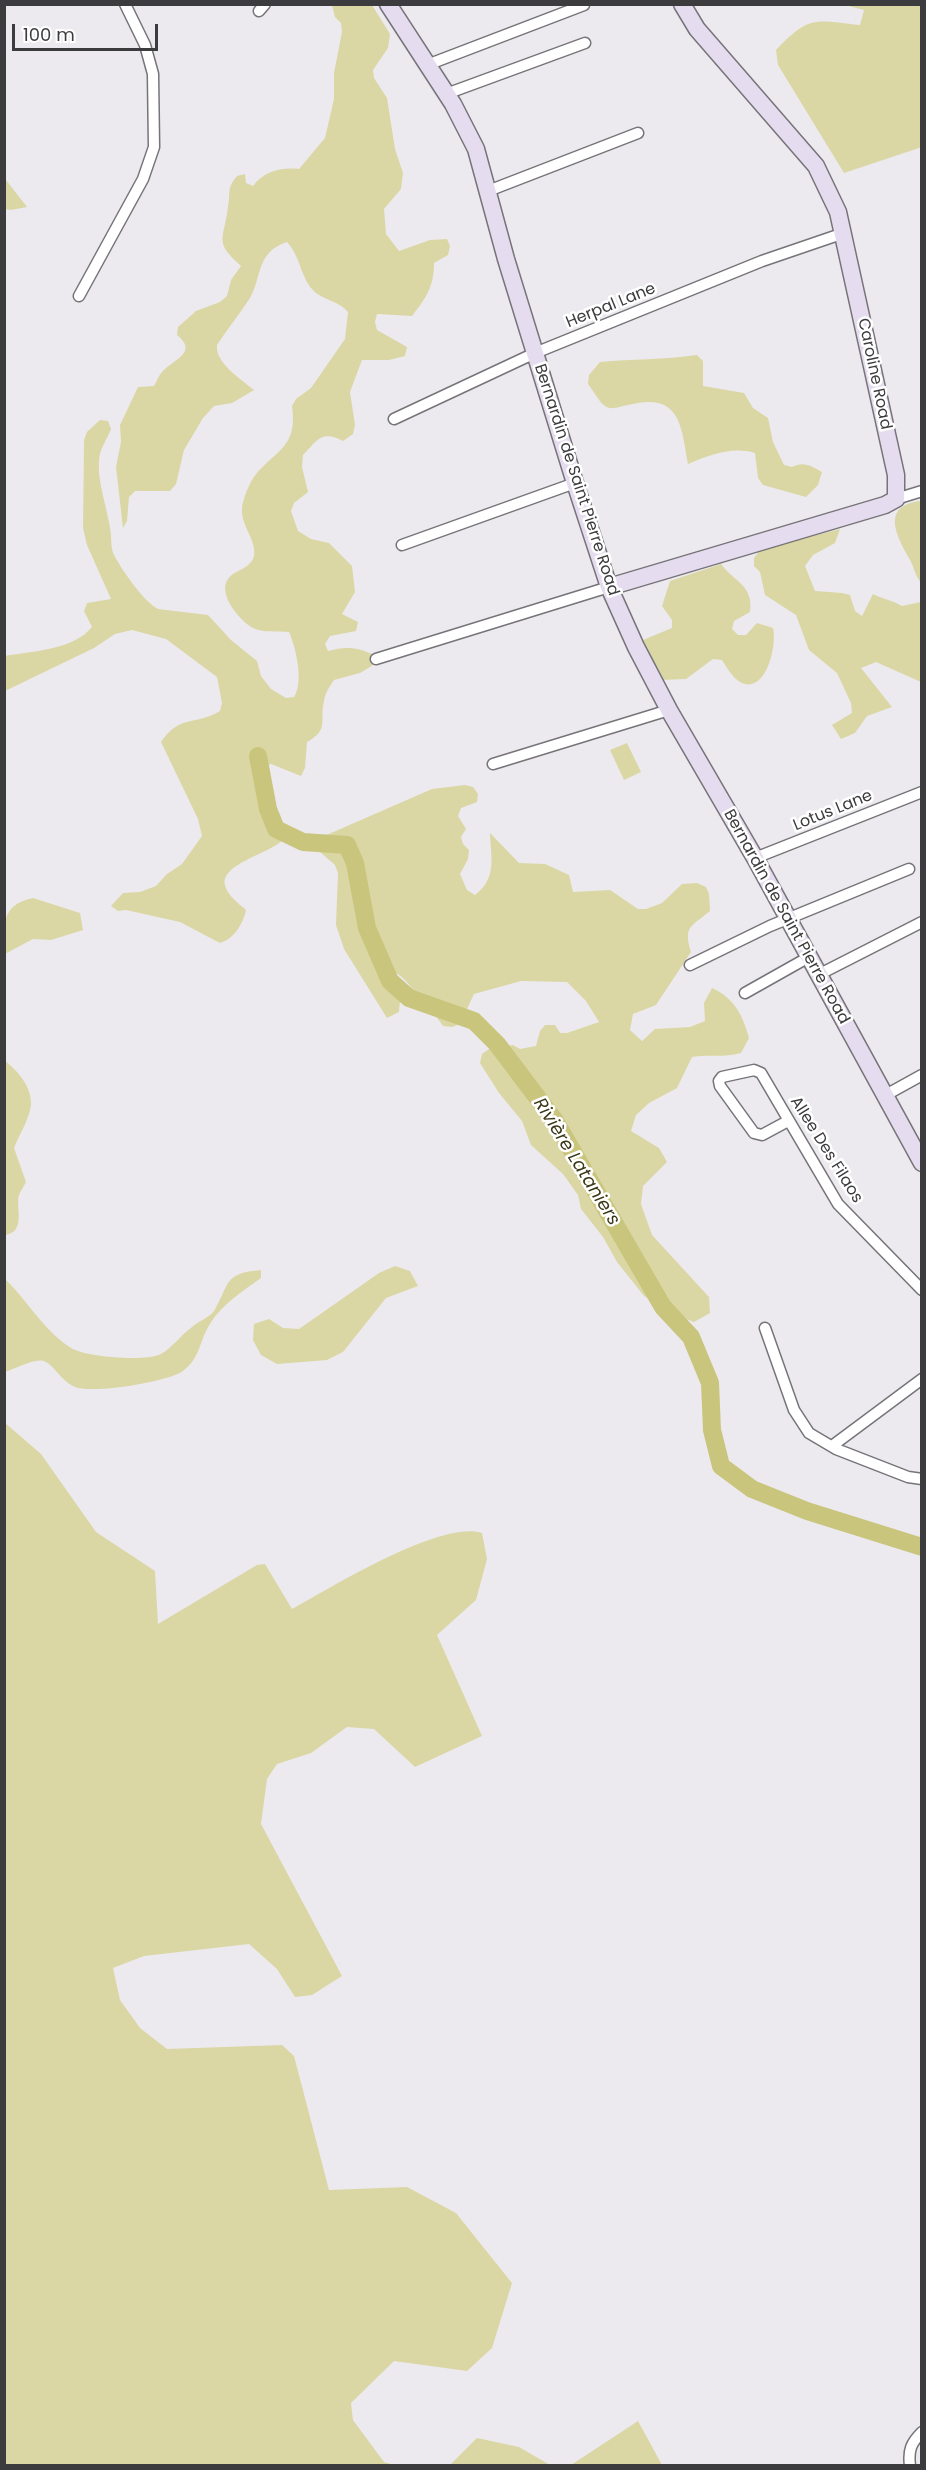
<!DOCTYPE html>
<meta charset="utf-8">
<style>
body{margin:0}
#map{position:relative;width:926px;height:2470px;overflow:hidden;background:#eceaef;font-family:Poppins,sans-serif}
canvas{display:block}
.frame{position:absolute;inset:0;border:6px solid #3c3b3d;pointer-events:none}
.scale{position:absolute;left:12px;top:24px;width:146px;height:27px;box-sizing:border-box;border:3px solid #3c3b3d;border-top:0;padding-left:8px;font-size:18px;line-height:21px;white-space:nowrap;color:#3c3b3d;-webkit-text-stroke:4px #fff;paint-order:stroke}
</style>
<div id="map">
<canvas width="926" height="2470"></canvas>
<div class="frame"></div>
<div class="scale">100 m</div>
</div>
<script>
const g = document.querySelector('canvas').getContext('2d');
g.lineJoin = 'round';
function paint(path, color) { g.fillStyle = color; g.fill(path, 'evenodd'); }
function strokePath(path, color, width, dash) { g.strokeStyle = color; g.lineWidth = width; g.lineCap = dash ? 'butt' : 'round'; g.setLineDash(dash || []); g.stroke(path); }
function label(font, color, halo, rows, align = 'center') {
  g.font = font + ' Poppins,sans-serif'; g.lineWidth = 5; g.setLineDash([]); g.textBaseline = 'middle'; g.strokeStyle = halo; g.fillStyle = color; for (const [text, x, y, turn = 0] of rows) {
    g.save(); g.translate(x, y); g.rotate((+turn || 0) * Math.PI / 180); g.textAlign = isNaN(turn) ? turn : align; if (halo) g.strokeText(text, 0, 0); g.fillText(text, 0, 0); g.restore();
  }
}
const green = new Path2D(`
 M 332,5 L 372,5 L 390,34 L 388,48 L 373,70 L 374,78 L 387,98 L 395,149 L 403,173 L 401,189 L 384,209 L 386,234 L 399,251 L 430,240 L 447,239 L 450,246 L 448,255 L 434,263 C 434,287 426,298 412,316 L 377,314 L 375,322 L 377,330 L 407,347 L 405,356 L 389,360 L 362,360 L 350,392 L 355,425 L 353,434 L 343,441 C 321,430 318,440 303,455 L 302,467 L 308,492 L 294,503 L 291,511 L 298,531 L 311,539 L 329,543 L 352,566 L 355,592 L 342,614 L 358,622 L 356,631 L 330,636 L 325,644 L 328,651 C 347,646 358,647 376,656 L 375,664 L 360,673 L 334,680 C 330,686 325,693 324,701 C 319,722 330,729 307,742 L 305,768 L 301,776 L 271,764 L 259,768 C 263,797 261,819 284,839 C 271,853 220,864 225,885 C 227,895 239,904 246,910 C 243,924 234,939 220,943 L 180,922 L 126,910 L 118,911 L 111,906 L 123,893 L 140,892 L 156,886 L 167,874 L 182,864 L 202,836 L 198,819 L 161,742 C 180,714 195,726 220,711 L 222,703 L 217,677 L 166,639 L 132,630 L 115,634 L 94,648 L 5,691 L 5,656 C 33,651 73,650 92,627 L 84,611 L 87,603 L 111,599 L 87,545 L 83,528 L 84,440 L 87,432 L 100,420 L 108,421 L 111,429 C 108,437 102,446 100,454 C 95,476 107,506 110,528 C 112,537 110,546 114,555 C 122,570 143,601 158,609 L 208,615 L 231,640 L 257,661 L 261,676 L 271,689 L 286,698 L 294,697 C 304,682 296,648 289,632 C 278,631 263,633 253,628 C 240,621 217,594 228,579 C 235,569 250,570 254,556 C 257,542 242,526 242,512 C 241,505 246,492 249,486 C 266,451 299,455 292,406 L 296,399 L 311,388 L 345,339 L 348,312 C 338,300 321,300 312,289 C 301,277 300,256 287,242 C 256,252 262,277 250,298 C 240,314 227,329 217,345 C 215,363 241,379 254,390 L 232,403 L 214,406 L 203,418 L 184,450 L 176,484 L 170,491 L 135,491 L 129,497 L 127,521 L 123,528 L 116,467 L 121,442 L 120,425 L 138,387 L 154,386 C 157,381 159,374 164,370 C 175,359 198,352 177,335 L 178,327 L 196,311 L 220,302 L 227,296 L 231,280 L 241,266 C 213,241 224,240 228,207 C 231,192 226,189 237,176 L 245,174 L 246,183 L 253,186 C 264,171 281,167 299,169 L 325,138 L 334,99 L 334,73 L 342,32 L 341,23 L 335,17 Z
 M 845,5 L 921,5 L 922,147 L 844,173 L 778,65 L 776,50 C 809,15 815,20 860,25 L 864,10 Z
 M 4,179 L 6,180 L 27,207 L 11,210 L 5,209 Z
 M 697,355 L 703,361 L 703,386 L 744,393 L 753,408 L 768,418 L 773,442 L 784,465 L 792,467 C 804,461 811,466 822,472 L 818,485 L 806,497 L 763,485 L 758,478 L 755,453 C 733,446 709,455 688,464 C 681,424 680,392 628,405 C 621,406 612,411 605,406 C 599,402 593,390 588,384 L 589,375 L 600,362 C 632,359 664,360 697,355 Z
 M 920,501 L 922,504 L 921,583 C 915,575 914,567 909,558 C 896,535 881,506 920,501 Z
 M 840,529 L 835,543 L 813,555 L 805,566 L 815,591 L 842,593 L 850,595 L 855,611 L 862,616 L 873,594 C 883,599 892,600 902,606 L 921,602 L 921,682 L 876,662 L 861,668 L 892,707 L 867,716 L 855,733 L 841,739 L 832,725 L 852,713 L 851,703 L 837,673 L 809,650 L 796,615 L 765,595 L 760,572 L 754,566 L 754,558 L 760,550 Z
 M 721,564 C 734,582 754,585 750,612 L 734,621 L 732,629 L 738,635 L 746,635 L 757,623 L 773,628 C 777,643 768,689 745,684 C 735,682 727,668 722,660 L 713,659 L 686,679 L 661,680 L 643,640 L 672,628 L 672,620 L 662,606 L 670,581 Z
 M 627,743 L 641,772 L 624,780 L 610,750 Z
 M 465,785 L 473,787 L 478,794 L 477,802 L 461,808 L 458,816 L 466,829 L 461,837 L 463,844 L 469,850 L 468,859 L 460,874 L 467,890 L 475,895 C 497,878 491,859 490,833 L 519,863 L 545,864 L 569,875 L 573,892 L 610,890 L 638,909 L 646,909 L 662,903 L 682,884 L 697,883 L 706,887 L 709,894 L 710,911 C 691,927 683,926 691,952 L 656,1005 L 633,1014 L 630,1030 L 642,1041 L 655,1029 L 690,1027 L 705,1021 L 704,1003 L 712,988 C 734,998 743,1015 749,1038 L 741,1053 C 723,1058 711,1054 692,1057 L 677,1088 L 649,1103 L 636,1115 L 631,1131 L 659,1148 L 667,1162 L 643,1186 L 641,1204 L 652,1235 L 709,1297 L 710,1313 L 694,1322 L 679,1316 L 644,1296 L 617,1262 L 603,1237 L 581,1209 L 578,1195 L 563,1174 L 531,1145 L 522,1121 L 499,1093 L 480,1063 L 482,1054 L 489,1049 L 513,1045 L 520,1049 L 536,1046 L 540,1031 L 545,1025 L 555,1025 L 560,1033 L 567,1033 L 599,1022 L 586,1001 L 567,982 L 521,981 L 474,994 L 460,1024 L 452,1027 L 443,1026 C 436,1015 428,1009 421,999 C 406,982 403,972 379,967 L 382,975 L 400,1000 L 399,1012 L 387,1018 L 344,949 L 336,925 L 338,873 L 335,865 L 320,852 L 318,844 L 322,837 L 432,789 Z
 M 33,898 L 80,913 L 83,930 L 51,940 L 33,939 L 5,954 C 4,925 0,905 33,898 Z
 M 5,1061 C 17,1070 32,1087 31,1104 C 30,1118 19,1135 14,1148 L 26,1182 C 24,1186 21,1190 19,1195 C 15,1206 27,1232 5,1235 Z
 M 395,1266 L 410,1271 L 418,1286 L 386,1298 L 343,1352 L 327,1360 L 277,1364 L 261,1355 L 253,1340 L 254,1324 L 269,1319 L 283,1328 L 299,1329 L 379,1273 Z
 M 261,1270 L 261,1278 C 243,1291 221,1305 210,1324 C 199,1341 201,1357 183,1371 C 168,1382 92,1394 75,1387 C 61,1381 54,1365 44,1361 C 34,1358 15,1369 5,1372 L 5,1279 C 28,1301 43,1330 71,1348 C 85,1357 146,1362 161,1354 C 173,1347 181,1335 192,1327 C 198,1321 209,1318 214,1311 C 230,1284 223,1273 261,1270 Z
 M 4,1422 L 41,1454 L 96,1532 L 155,1571 L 158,1624 L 257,1565 L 265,1564 L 292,1609 C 330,1588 442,1519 482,1533 L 487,1559 L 476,1600 L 437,1635 L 482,1736 L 415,1767 L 374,1729 L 347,1727 L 311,1753 L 277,1764 L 267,1779 L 261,1824 L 342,1976 L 312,1995 L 295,1997 L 277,1969 L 249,1944 L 144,1956 L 113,1968 L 120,2000 L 140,2028 L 167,2049 L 282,2045 L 294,2056 L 329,2190 L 407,2187 L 456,2213 L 512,2283 L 492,2348 L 467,2371 L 394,2361 L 351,2403 L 353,2420 L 384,2462 L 394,2465 L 5,2465 Z
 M 638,2421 L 662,2465 L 571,2465 Z
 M 477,2438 L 519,2447 L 550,2465 L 450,2465 Z`);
const river = new Path2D(`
 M 258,756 L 268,809 L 276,829 L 303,842 L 347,845 L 355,863 L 367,928 L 390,981 L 409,998 L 474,1021 L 497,1044 L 555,1121 L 663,1307 L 691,1337 L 710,1383 L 712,1430 L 721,1466 L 752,1489 L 807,1511 L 922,1547`);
const street = new Path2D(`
 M 259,11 L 265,4
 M 427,65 L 584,5
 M 446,94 L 585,43
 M 488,191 L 638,133
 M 79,296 L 143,179 L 154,147 L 153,74 L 145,45 L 125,4
 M 394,419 L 535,353 L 762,261 L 844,233
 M 896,499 L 922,491
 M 402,545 L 575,483
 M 376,659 L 609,587
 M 493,764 L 669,710
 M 755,858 L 922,792
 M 690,965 L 770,926 L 909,869
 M 818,975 L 922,922
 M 745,993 L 809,957
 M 884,1096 L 922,1075
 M 788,1121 L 762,1135 L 754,1133 L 720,1086 L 719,1081 L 722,1077 L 754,1070 L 761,1073 L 838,1204 L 922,1290
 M 765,1328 L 794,1410 L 809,1433 L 836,1449 L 908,1477 L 922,1479
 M 832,1446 L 922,1379
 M 910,2466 C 908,2450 911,2443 922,2432`);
const secondary = new Path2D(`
 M 388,4 L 453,104 L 476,149 L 506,259 L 575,483 L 609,587 L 636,647 L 669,710 L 755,858 L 922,1163
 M 609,587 L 885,505 L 896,499 L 896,475 L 838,212 L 816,166 L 697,29 L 682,4`);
const streetNames = [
 ["Herpal Lane",611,306,-22],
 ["Caroline Road",874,374,78],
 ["Bernardin de Saint Pierre Road",576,480,72],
 ["Lotus Lane",833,811,-22],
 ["Bernardin de Saint Pierre Road",786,917,61],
 ["Allee Des Filaos",826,1150,58]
];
const waterNames = [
 ["Rivière Lataniers",576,1162,58]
];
paint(green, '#dad7a4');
strokePath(river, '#c9c57c', 18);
strokePath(street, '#767478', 13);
strokePath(secondary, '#767478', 19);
strokePath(street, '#fff', 10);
strokePath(secondary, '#e6dcef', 16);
label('16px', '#3c3b3d', '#fff', streetNames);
label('italic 18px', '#393716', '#fff', waterNames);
</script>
